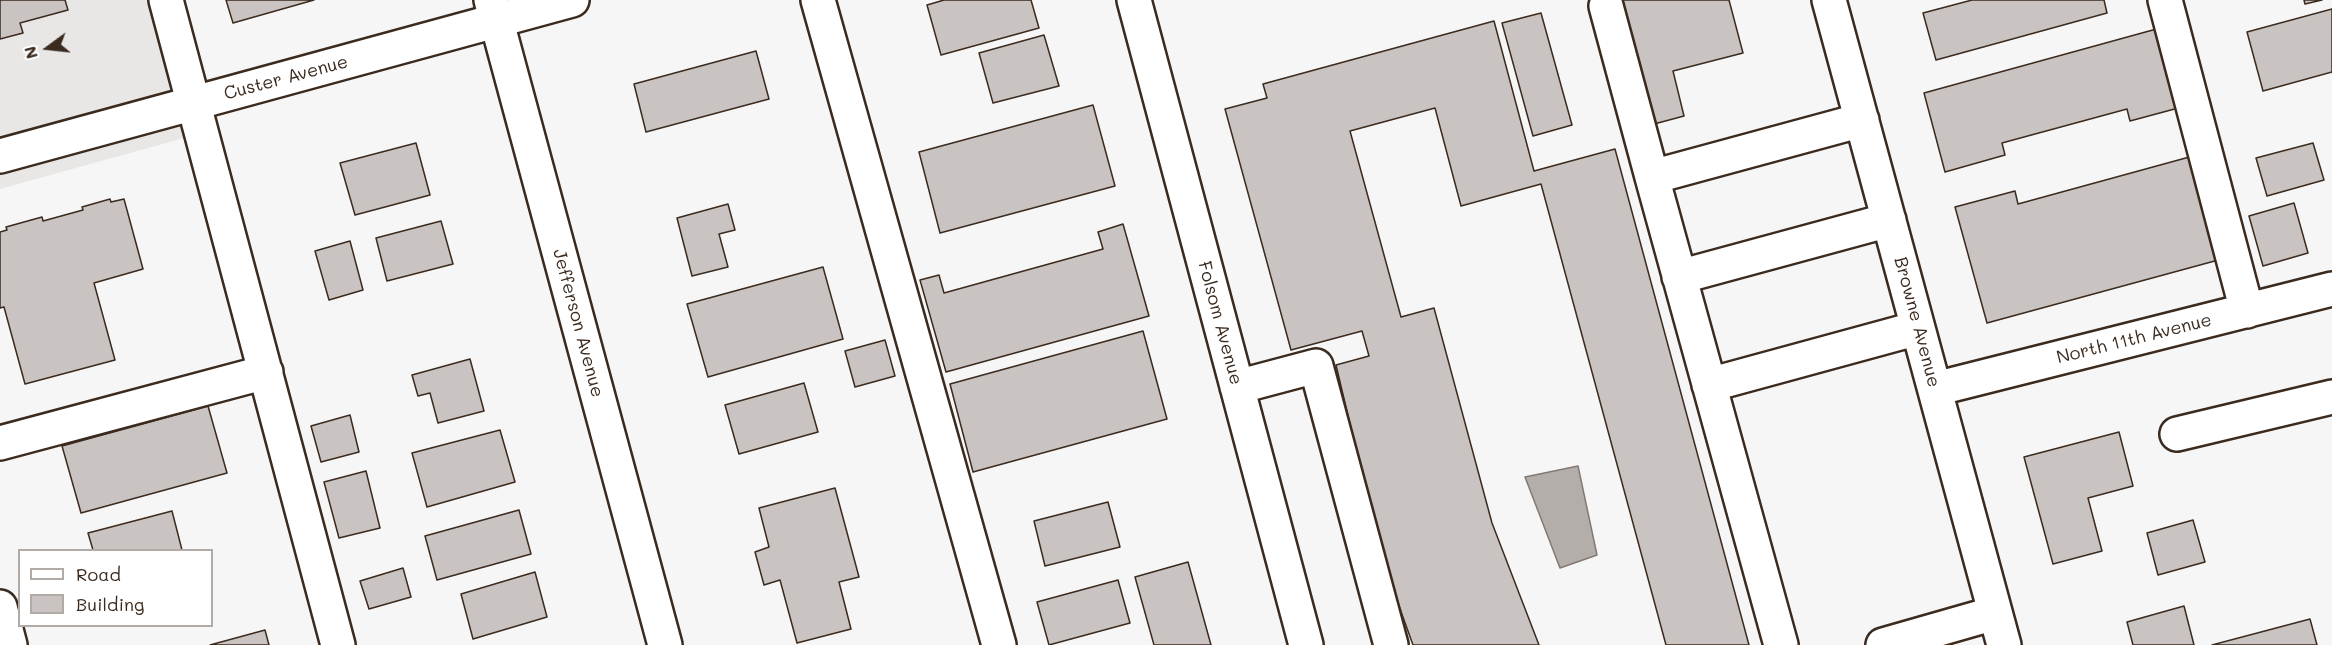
<!DOCTYPE html>
<style>
body{margin:0}
#map{position:relative;width:2332px;height:645px;overflow:hidden;background:#f7f6f6;font-family:Mali,sans-serif}
canvas{display:block}
.legend{position:absolute;left:18px;top:549px;width:195px;height:78px;box-sizing:border-box;background:#fff;border:2px solid #b1aaa5;margin:0;padding:8px 10px;list-style:none;font-size:18px;color:#3b2a1e}
.legend li{display:flex;align-items:center;gap:12px;height:30px}
.legend b{width:30px;border:2px solid #b1aaa5}
.north{position:absolute;left:18px;top:18px;width:60px;height:60px;-webkit-text-stroke:4px #fff;paint-order:stroke;rotate:255deg;font-size:16px;font-weight:700;line-height:24px;text-align:center;color:#3b2a1e}
.north::after{content:'';display:block;margin:auto;width:21px;height:27px;background:#3b2a1e;clip-path:polygon(50% 0,100% 100%,50% 72%,0 100%)}
</style>
<div id="map">
<canvas width="2332" height="645"></canvas>
<ul class="legend">
<li><b style="height:8px;background:#fff"></b>Road</li>
<li><b style="height:16px;background:#c9c3c1"></b>Building</li>
</ul>
<div class="north">N</div>
</div>
<script>
const g = document.querySelector('canvas').getContext('2d');
g.lineJoin = 'round';
function paint(path, color) { g.fillStyle = color; g.fill(path, 'evenodd'); }
function strokePath(path, color, width, dash) { g.strokeStyle = color; g.lineWidth = width; g.lineCap = dash ? 'butt' : 'round'; g.setLineDash(dash || []); g.stroke(path); }
function label(font, color, halo, rows, align = 'center') {
  g.font = font + ' Mali,sans-serif'; g.lineWidth = 4.5; g.setLineDash([]); g.textBaseline = 'middle'; g.strokeStyle = halo; g.fillStyle = color; for (const [text, x, y, turn = 0] of rows) {
    g.save(); g.translate(x, y); g.rotate((+turn || 0) * Math.PI / 180); g.textAlign = isNaN(turn) ? turn : align; if (halo) g.strokeText(text, 0, 0); g.fillText(text, 0, 0); g.restore();
  }
}
const built = new Path2D(`
 M 0,0 L 181,0 L 217,129 L 0,189 Z`);
const water = new Path2D(`
 M 1578,466 L 1597,555 L 1560,568 L 1525,477 Z`);
const building = new Path2D(`
 M 0,0 L 65,0 L 68,10 L 20,23 L 23,33 L 0,39 Z
 M 226,0 L 314,0 L 233,23 Z
 M 944,0 L 1031,0 L 1039,28 L 941,55 L 927,5 Z
 M 1609,0 L 1729,0 L 1743,53 L 1673,71 L 1684,116 L 1643,127 Z
 M 1972,0 L 2104,0 L 2107,13 L 1936,60 L 1923,13 Z
 M 2304,0 L 2322,0 L 2305,4 Z
 M 2332,9 L 2332,72 L 2263,91 L 2247,32 Z
 M 1541,13 L 1572,125 L 1533,136 L 1502,23 Z
 M 1494,21 L 1534,171 L 1615,149 L 1749,645 L 1666,645 L 1541,184 L 1461,206 L 1435,108 L 1350,131 L 1401,317 L 1434,308 L 1492,523 L 1539,645 L 1413,645 L 1381,556 L 1336,365 L 1369,356 L 1362,331 L 1291,350 L 1225,109 L 1267,98 L 1263,84 Z
 M 2160,28 L 2182,107 L 2130,121 L 2127,109 L 2002,143 L 2005,155 L 1945,172 L 1924,93 Z
 M 1044,35 L 1059,86 L 993,103 L 979,53 Z
 M 756,51 L 769,99 L 646,132 L 634,84 Z
 M 1093,105 L 1115,186 L 940,233 L 919,152 Z
 M 416,143 L 430,195 L 355,215 L 340,163 Z
 M 2313,143 L 2324,180 L 2267,196 L 2256,158 Z
 M 2193,156 L 2222,259 L 1987,323 L 1955,207 L 2015,191 L 2018,204 Z
 M 110,199 L 111,202 L 124,199 L 143,269 L 94,283 L 115,360 L 25,384 L 4,307 L 0,308 L 0,232 L 7,230 L 6,227 L 42,217 L 43,221 L 83,210 L 82,207 Z
 M 2294,203 L 2308,253 L 2263,266 L 2249,216 Z
 M 728,204 L 735,230 L 719,234 L 728,267 L 692,276 L 677,218 Z
 M 441,221 L 453,264 L 387,281 L 376,238 Z
 M 1123,224 L 1149,316 L 946,372 L 920,280 L 939,275 L 944,293 L 1103,249 L 1098,232 Z
 M 350,241 L 363,290 L 329,300 L 315,251 Z
 M 823,267 L 843,339 L 708,377 L 687,304 Z
 M 1143,331 L 1167,419 L 973,472 L 950,384 Z
 M 885,340 L 895,376 L 855,387 L 845,351 Z
 M 470,359 L 484,411 L 438,423 L 430,393 L 418,396 L 412,375 Z
 M 804,383 L 818,432 L 739,454 L 725,405 Z
 M 208,406 L 227,473 L 81,513 L 62,446 Z
 M 350,415 L 359,452 L 321,462 L 311,426 Z
 M 500,430 L 515,482 L 427,507 L 412,453 Z
 M 2119,432 L 2133,486 L 2088,498 L 2102,551 L 2053,564 L 2024,457 Z
 M 366,471 L 380,528 L 339,538 L 324,482 Z
 M 835,488 L 859,577 L 839,582 L 851,629 L 797,643 L 780,580 L 764,585 L 755,552 L 769,547 L 759,508 Z
 M 1108,502 L 1120,547 L 1045,566 L 1034,521 Z
 M 519,510 L 531,554 L 437,580 L 425,536 Z
 M 172,511 L 182,550 L 93,550 L 88,533 Z
 M 2193,520 L 2205,562 L 2158,575 L 2147,533 Z
 M 1188,562 L 1211,645 L 1154,645 L 1135,577 Z
 M 403,568 L 411,597 L 369,609 L 360,581 Z
 M 535,572 L 547,617 L 473,639 L 461,594 Z
 M 1118,580 L 1130,623 L 1049,645 L 1037,602 Z
 M 2184,606 L 2194,645 L 2133,645 L 2127,622 Z
 M 2310,619 L 2317,645 L 2212,645 Z
 M 265,630 L 269,645 L 210,645 Z`);
const minor = new Path2D(`
 M 166,0 L 338,645
 M 491,0 L 665,645
 M 818,0 L 999,645
 M 1134,0 L 1306,645
 M 1829,0 L 2004,645
 M 2165,0 L 2247,311
 M 1606,6 L 1652,177
 M 0,156 L 572,0
 M 1679,277 L 1889,220
 M 1709,385 L 1918,328
 M 1237,387 L 1316,366 L 1391,645
 M 1935,389 L 2332,289
 M 2177,434 L 2332,397
 M 0,443 L 266,372
 M 1781,645 L 1652,177 L 1862,120
 M 1883,645 L 1995,613`);
const major = new Path2D(`
 M 0,607 L 10,645`);
const streetNames = [
 ["Custer Avenue",286,78,-15],
 ["Browne Avenue",1917,322,75],
 ["Jefferson Avenue",578,323,75],
 ["Folsom Avenue",1220,323,75],
 ["North 11th Avenue",2134,339,-14]
];
paint(built, '#e9e7e6');
paint(water, '#b4aeaa');
strokePath(water, '#847972', 1.5);
paint(building, '#c9c3c1');
strokePath(building, '#3b2a1e', 1.5);
strokePath(minor, '#3b2a1e', 38);
strokePath(major, '#3b2a1e', 38);
strokePath(minor, '#fff', 33);
strokePath(major, '#fff', 33);
label('18px', '#3b2a1e', '#fff', streetNames);
</script>
